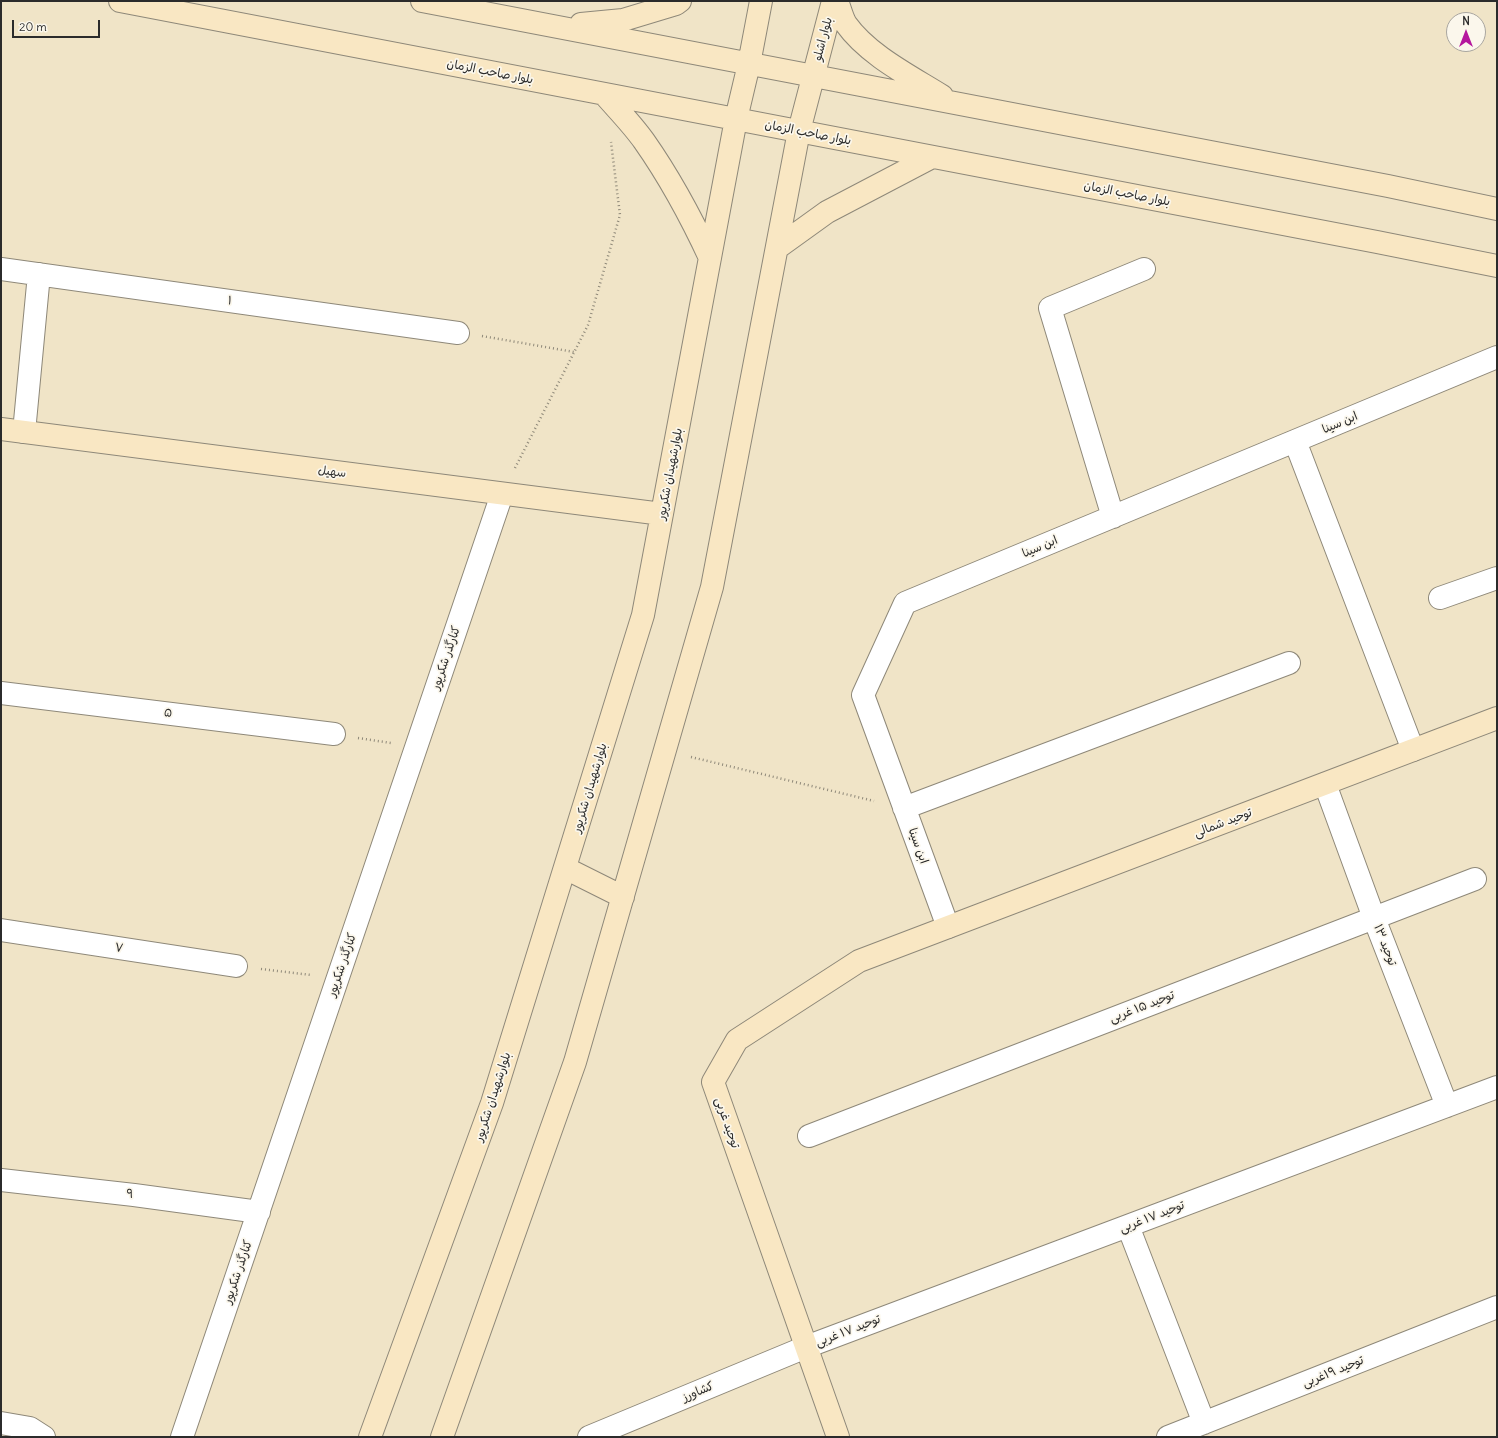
<!DOCTYPE html>
<meta charset="utf-8">
<style>
body{margin:0}
#map{position:relative;width:1498px;height:1438px;overflow:hidden;background:#f0e4c7;font-family:Delius,sans-serif}
canvas{display:block}
.frame{position:absolute;inset:0;border:2px solid #2b2b2b;pointer-events:none}
.north{position:absolute;left:1446px;top:12px;width:40px;height:40px;box-sizing:border-box;background:#fbf7ec;border:1px solid #a8a59f;border-radius:50%;rotate:0deg;font-size:11px;font-weight:700;line-height:16px;text-align:center;color:#2b2b2b}
.north::after{content:'';display:block;margin:auto;width:14px;height:18px;background:#b5179e;clip-path:polygon(50% 0,100% 100%,50% 72%,0 100%)}
.scale{position:absolute;left:12px;top:20px;width:88px;height:18px;box-sizing:border-box;border:2px solid #2b2b2b;border-top:0;padding-left:5px;font-size:12px;line-height:14px;white-space:nowrap;color:#2b2b2b;-webkit-text-stroke:3px #fbf7ec;paint-order:stroke}
</style>
<div id="map">
<canvas width="1498" height="1438"></canvas>
<div class="frame"></div>
<div class="north">N</div>
<div class="scale">20 m</div>
</div>
<script>
const g = document.querySelector('canvas').getContext('2d');
g.lineJoin = 'round';
function strokePath(path, color, width, dash) { g.strokeStyle = color; g.lineWidth = width; g.lineCap = dash ? 'butt' : 'round'; g.setLineDash(dash || []); g.stroke(path); }
function label(font, color, halo, rows, align = 'center') {
  g.font = font + ' Delius,"Playpen Sans Arabic",sans-serif'; g.lineWidth = 3.5; g.setLineDash([]); g.textBaseline = 'middle'; g.strokeStyle = halo; g.fillStyle = color; for (const [text, x, y, turn = 0] of rows) {
    g.save(); g.translate(x, y); g.rotate((+turn || 0) * Math.PI / 180); g.textAlign = isNaN(turn) ? turn : align; if (halo) g.strokeText(text, 0, 0); g.fillText(text, 0, 0); g.restore();
  }
}
const path = new Path2D(`
 M 482,336 L 574,352
 M 515,468 L 588,325 L 620,215 L 611,142
 M 358,738 L 391,743
 M 691,757 L 874,801
 M 261,969 L 311,975`);
const street = new Path2D(`
 M 1,269 L 458,333
 M 24,432 L 39,274
 M 1295,441 L 1413,750
 M 1113,517 L 1050,308 L 1144,269
 M 1440,598 L 1497,578
 M 1,693 L 334,734
 M 1325,784 L 1374,918 L 1447,1106
 M 904,808 L 1289,663
 M 948,927 L 863,695 L 905,603 L 1497,357
 M 1,930 L 236,966
 M 809,1136 L 1475,879
 M 1,1180 L 134,1195 L 259,1212
 M 1128,1226 L 1204,1423
 M 1,1423 L 30,1428 L 44,1437
 M 182,1437 L 502,494
 M 589,1437 L 806,1347 L 1497,1087
 M 1168,1437 L 1497,1307`);
const secondary = new Path2D(`
 M 120,1 L 1377,242 L 1497,266
 M 422,1 L 1388,186 L 1497,209
 M 837,1 C 840,8 842,18 846,24 C 868,55 910,76 942,96
 M 581,24 L 623,20 L 676,4 L 680,1
 M 604,94 C 617,109 632,124 644,141 C 670,178 691,217 710,258
 M 777,248 L 827,212 L 932,157
 M 1,429 L 662,514
 M 565,868 L 623,897
 M 370,1437 L 492,1103 L 643,615 L 736,119 L 749,64 L 761,1
 M 442,1437 L 575,1062 L 712,587 L 799,131 L 833,1
 M 838,1437 L 713,1082 L 737,1040 L 859,961 L 1497,718`);
const streetNames = [
 ["بلوار اشلو",823,39,-75],
 ["بلوار صاحب الزمان",490,72,11],
 ["بلوار صاحب الزمان",808,133,11],
 ["بلوار صاحب الزمان",1127,194,11],
 ["۱",230,301,8],
 ["ابن سینا",1340,423,-23],
 ["سهیل",332,472,7],
 ["بلوارشهیدان شکرپور",670,474,-79],
 ["ابن سینا",1040,547,-23],
 ["کنارگذر شکرپور",446,658,-71],
 ["۵",168,713,7],
 ["بلوارشهیدان شکرپور",590,788,-73],
 ["توحید شمالی",1223,823,-21],
 ["ابن سینا",918,846,70],
 ["توحید ۱۳",1385,945,69],
 ["۷",119,948,9],
 ["کنارگذر شکرپور",342,965,-71],
 ["توحید ۱۵ غربی",1142,1007,-21],
 ["بلوارشهیدان شکرپور",493,1097,-72],
 ["توحید غربی",727,1123,71],
 ["۹",130,1194,7],
 ["توحید ۱۷ غربی",1152,1217,-21],
 ["کنارگذر شکرپور",238,1272,-71],
 ["توحید ۱۷ غربی",848,1331,-21],
 ["توحید ۱۹غربی",1333,1372,-22],
 ["کشاورز",698,1392,-23]
];
strokePath(street, '#8e8879', 24);
strokePath(secondary, '#8e8879', 24);
strokePath(path, '#8e8879', 2.5, [1, 3]);
strokePath(street, '#fff', 22);
strokePath(secondary, '#f9e7c3', 22);
label('12px', '#2b2b2b', '#fbf7ec', streetNames);
</script>
